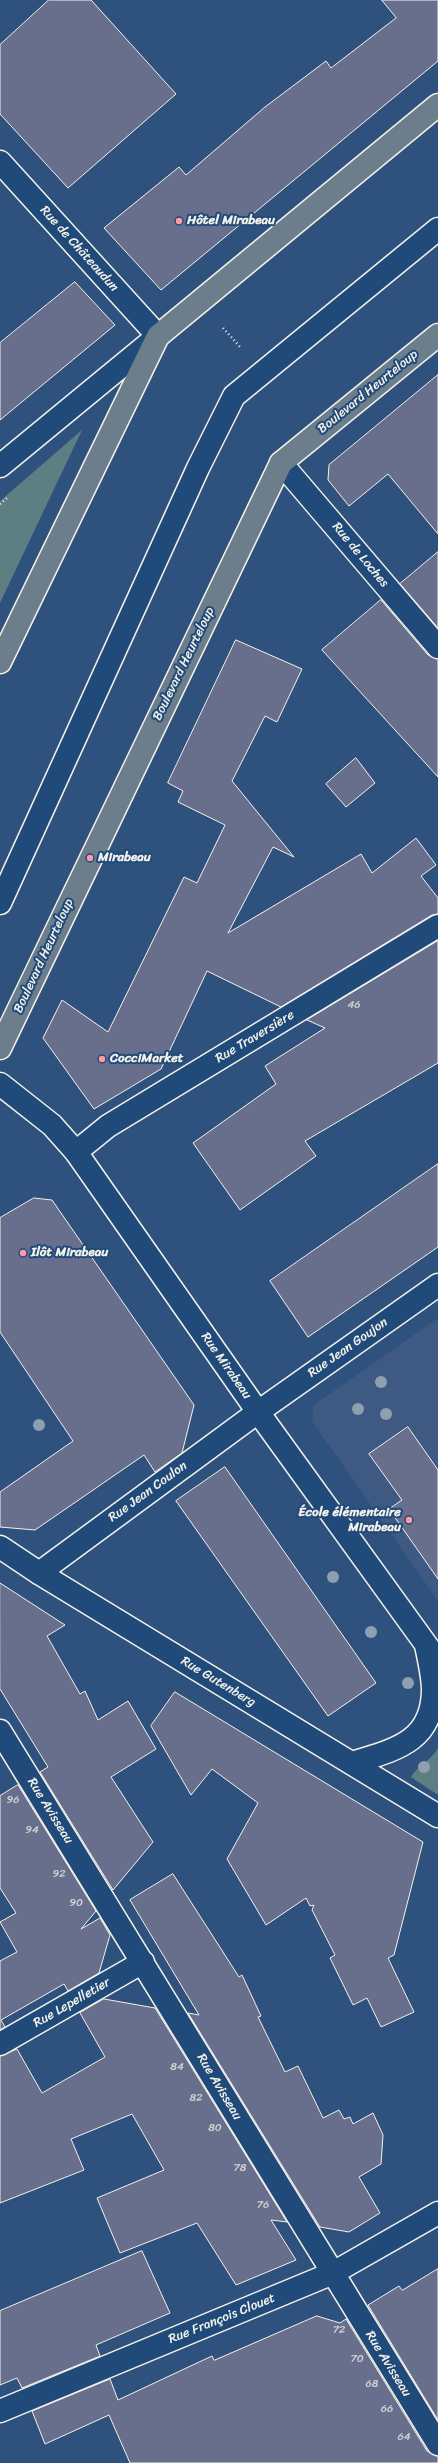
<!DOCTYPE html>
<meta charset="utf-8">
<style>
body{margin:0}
canvas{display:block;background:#2e517e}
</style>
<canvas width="438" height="2463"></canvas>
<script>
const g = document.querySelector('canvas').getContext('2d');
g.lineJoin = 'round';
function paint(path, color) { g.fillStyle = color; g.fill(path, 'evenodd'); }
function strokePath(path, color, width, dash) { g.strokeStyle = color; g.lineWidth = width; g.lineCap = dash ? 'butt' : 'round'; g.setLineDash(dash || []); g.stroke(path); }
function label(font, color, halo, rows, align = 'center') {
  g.font = font + ' Sriracha,sans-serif'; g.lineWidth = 4; g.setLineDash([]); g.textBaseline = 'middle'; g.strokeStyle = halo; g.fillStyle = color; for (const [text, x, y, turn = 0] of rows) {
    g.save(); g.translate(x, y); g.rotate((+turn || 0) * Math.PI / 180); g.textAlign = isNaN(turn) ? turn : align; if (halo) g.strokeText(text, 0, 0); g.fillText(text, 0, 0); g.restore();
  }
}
const built = new Path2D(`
 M 438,1318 L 438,1601 L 312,1421 L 314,1405 Z`);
const green = new Path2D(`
 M 82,430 L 0,603 L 0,501 Z
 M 438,1748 L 438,1795 L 411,1777 C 418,1765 431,1761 438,1748 Z`);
const building = new Path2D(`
 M 49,0 L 91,0 L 176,94 L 68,188 L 0,114 L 0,45 Z
 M 382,0 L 438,0 L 438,61 L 161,290 L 104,228 L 179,167 L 186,175 L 265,107 L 326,61 L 331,68 L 396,18 Z
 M 75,282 L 115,325 L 0,420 L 0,343 Z
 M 438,375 L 438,534 L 388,474 L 349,506 L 328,480 L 329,465 Z
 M 438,552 L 438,628 L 400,584 Z
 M 381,600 L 428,655 L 438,659 L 438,777 L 322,650 Z
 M 236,640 L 302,669 L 277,722 L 265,716 L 232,781 L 294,857 L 273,847 L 228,933 L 361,854 L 372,873 L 416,838 L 436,865 L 421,876 L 438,898 L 438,914 L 432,915 L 281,1007 L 207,971 L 161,1069 L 94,1109 L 43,1038 L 62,1000 L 108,1032 L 184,877 L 197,883 L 225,825 L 178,802 L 183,791 L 168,783 Z
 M 356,758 L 375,783 L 346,807 L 326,784 Z
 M 438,941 L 438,1063 L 305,1141 L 316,1156 L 240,1210 L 193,1143 L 276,1084 L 265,1066 L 325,1028 L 307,1020 Z
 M 438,1164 L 438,1247 L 308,1337 L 270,1281 Z
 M 34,1198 L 52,1200 L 194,1405 L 182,1453 L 155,1472 L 144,1455 L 35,1530 L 0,1527 L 0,1492 L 73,1441 L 0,1332 L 0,1218 Z
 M 408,1427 L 438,1470 L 438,1579 L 389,1509 L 402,1500 L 369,1454 Z
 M 225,1467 L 376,1683 L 328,1716 L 176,1501 Z
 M 0,1583 L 65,1625 L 47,1636 L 80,1694 L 85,1691 L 98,1720 L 128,1701 L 156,1749 L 111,1777 L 153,1842 L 113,1890 L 40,1772 L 48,1767 L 0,1689 Z
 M 175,1692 L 423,1842 L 394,1955 L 388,1958 L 414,2012 L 381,2027 L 367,1998 L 353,2005 L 330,1958 L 335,1955 L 312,1910 L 314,1905 L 310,1906 L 306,1898 L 266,1925 L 227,1859 L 258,1803 L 212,1769 L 191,1795 L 151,1726 Z
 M 18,1785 L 96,1911 L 81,1929 L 100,1918 L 110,1935 L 99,1973 L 68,1991 L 64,1984 L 1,2020 L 5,2027 L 0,2030 L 0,1961 L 17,1952 L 0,1922 L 16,1913 L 0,1888 L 0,1796 Z
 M 173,1874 L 239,1977 L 242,1975 L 261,2016 L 258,2017 L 285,2072 L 298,2066 L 323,2118 L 339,2110 L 344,2119 L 350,2117 L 353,2124 L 373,2113 L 383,2135 L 381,2164 L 359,2177 L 380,2213 L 349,2232 L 320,2227 L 188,2013 L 199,2015 L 130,1900 Z
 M 104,1999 L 155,2008 L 287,2222 L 271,2220 L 296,2260 L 236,2285 L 197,2223 L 120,2253 L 97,2198 L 164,2170 L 132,2114 L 71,2139 L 84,2170 L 0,2203 L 0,2056 L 17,2049 L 42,2093 L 105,2057 L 80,2013 Z
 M 142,2251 L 170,2313 L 96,2345 L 100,2356 L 22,2388 L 17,2378 L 0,2385 L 0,2311 Z
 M 438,2269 L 438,2420 L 368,2305 L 399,2286 L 402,2290 Z
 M 317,2316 L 340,2323 L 346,2319 L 427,2451 L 438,2456 L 438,2463 L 130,2463 L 109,2415 L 45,2444 L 32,2411 L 110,2379 L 118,2400 L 212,2356 L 214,2360 Z`);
const path = new Path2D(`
 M 223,328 L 241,348
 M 0,504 L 8,497`);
const pedestrian = new Path2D(`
 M 0,903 L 198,468 L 234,396 L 438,229`);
const minor = new Path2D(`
 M 0,162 L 158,336
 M 281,463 L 438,647
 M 76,1152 L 108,1126 L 438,926
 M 39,1573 L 258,1412 L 438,1285
 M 0,1731 L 438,2444
 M 0,2044 L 143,1962
 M 0,2411 L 333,2273 L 438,2213`);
const tertiary = new Path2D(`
 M 0,466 L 158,336`);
const secondary = new Path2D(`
 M 0,1084 L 52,1125 L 76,1152 L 258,1412 L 438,1661
 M 0,1547 L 39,1573 L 438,1816
 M 352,1763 C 393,1750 432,1743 433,1691 C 433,1676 429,1660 426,1645`);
const primary = new Path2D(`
 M 0,662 L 158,336 L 438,105
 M 0,1048 L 281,463 L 438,335`);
const trees = [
 [381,1382],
 [358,1409],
 [386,1414],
 [39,1425],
 [333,1577],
 [371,1632],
 [408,1683],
 [424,1767]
];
const markers = [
 [179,221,4,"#ff9aa2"],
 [90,858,4,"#ff9aa2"],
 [102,1059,4,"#ff9aa2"],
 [23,1253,4,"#ff9aa2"],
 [409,1520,4,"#ff9aa2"]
];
const numberNames = [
 ["46",354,1005],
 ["96",13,1800],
 ["94",32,1830],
 ["92",59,1874],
 ["90",76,1903],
 ["84",177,2067],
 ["82",196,2098],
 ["80",215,2128],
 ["78",240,2168],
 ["76",263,2205],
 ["72",339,2330],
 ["70",357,2359],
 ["68",372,2384],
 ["66",387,2409],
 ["64",404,2437]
];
const poiNames = [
 ["Hôtel Mirabeau",187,221],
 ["Mirabeau",98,858],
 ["CocciMarket",110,1059],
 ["Ilôt Mirabeau",31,1253],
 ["École élémentaire",401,1513,"right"],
 ["Mirabeau",401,1528,"right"]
];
const streetNames = [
 ["Rue de Châteaudun",79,249,48],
 ["Boulevard Heurteloup",368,392,-39],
 ["Rue de Loches",360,555,50],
 ["Boulevard Heurteloup",184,664,-64],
 ["Boulevard Heurteloup",44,956,-65],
 ["Rue Traversière",255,1037,-31],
 ["Rue Jean Goujon",348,1348,-35],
 ["Rue Mirabeau",226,1366,55],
 ["Rue Jean Coulon",148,1492,-36],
 ["Rue Gutenberg",218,1682,31],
 ["Rue Avisseau",50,1811,58],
 ["Rue Lepelletier",72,2003,-30],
 ["Rue Avisseau",219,2087,59],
 ["Rue François Clouet",222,2319,-22],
 ["Rue Avisseau",388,2364,58]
];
paint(built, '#3f5a82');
paint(green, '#5d7f84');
paint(building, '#686f8d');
strokePath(building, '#f4f1e8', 1);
strokePath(pedestrian, '#f4f1e8', 25);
strokePath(minor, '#f4f1e8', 25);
strokePath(tertiary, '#f4f1e8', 25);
strokePath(secondary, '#f4f1e8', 25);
strokePath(primary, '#f4f1e8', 25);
strokePath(path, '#f4f1e8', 2.5, [1, 3]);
strokePath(pedestrian, '#1f4a7a', 22);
strokePath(minor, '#1f4a7a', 22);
strokePath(tertiary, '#1f4a7a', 22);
strokePath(secondary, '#1f4a7a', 22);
strokePath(primary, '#6c7d8c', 22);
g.fillStyle = '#8ea0b0';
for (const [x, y] of trees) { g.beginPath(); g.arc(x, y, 6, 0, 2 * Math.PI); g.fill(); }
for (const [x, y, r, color] of markers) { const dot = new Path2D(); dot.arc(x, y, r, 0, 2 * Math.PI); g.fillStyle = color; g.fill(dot); strokePath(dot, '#1f4a7a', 1.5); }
label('11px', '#d1d0d1', null, numberNames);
label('bold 13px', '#f4f1e8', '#1f4a7a', poiNames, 'left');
label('13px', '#f4f1e8', '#1f4a7a', streetNames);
</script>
